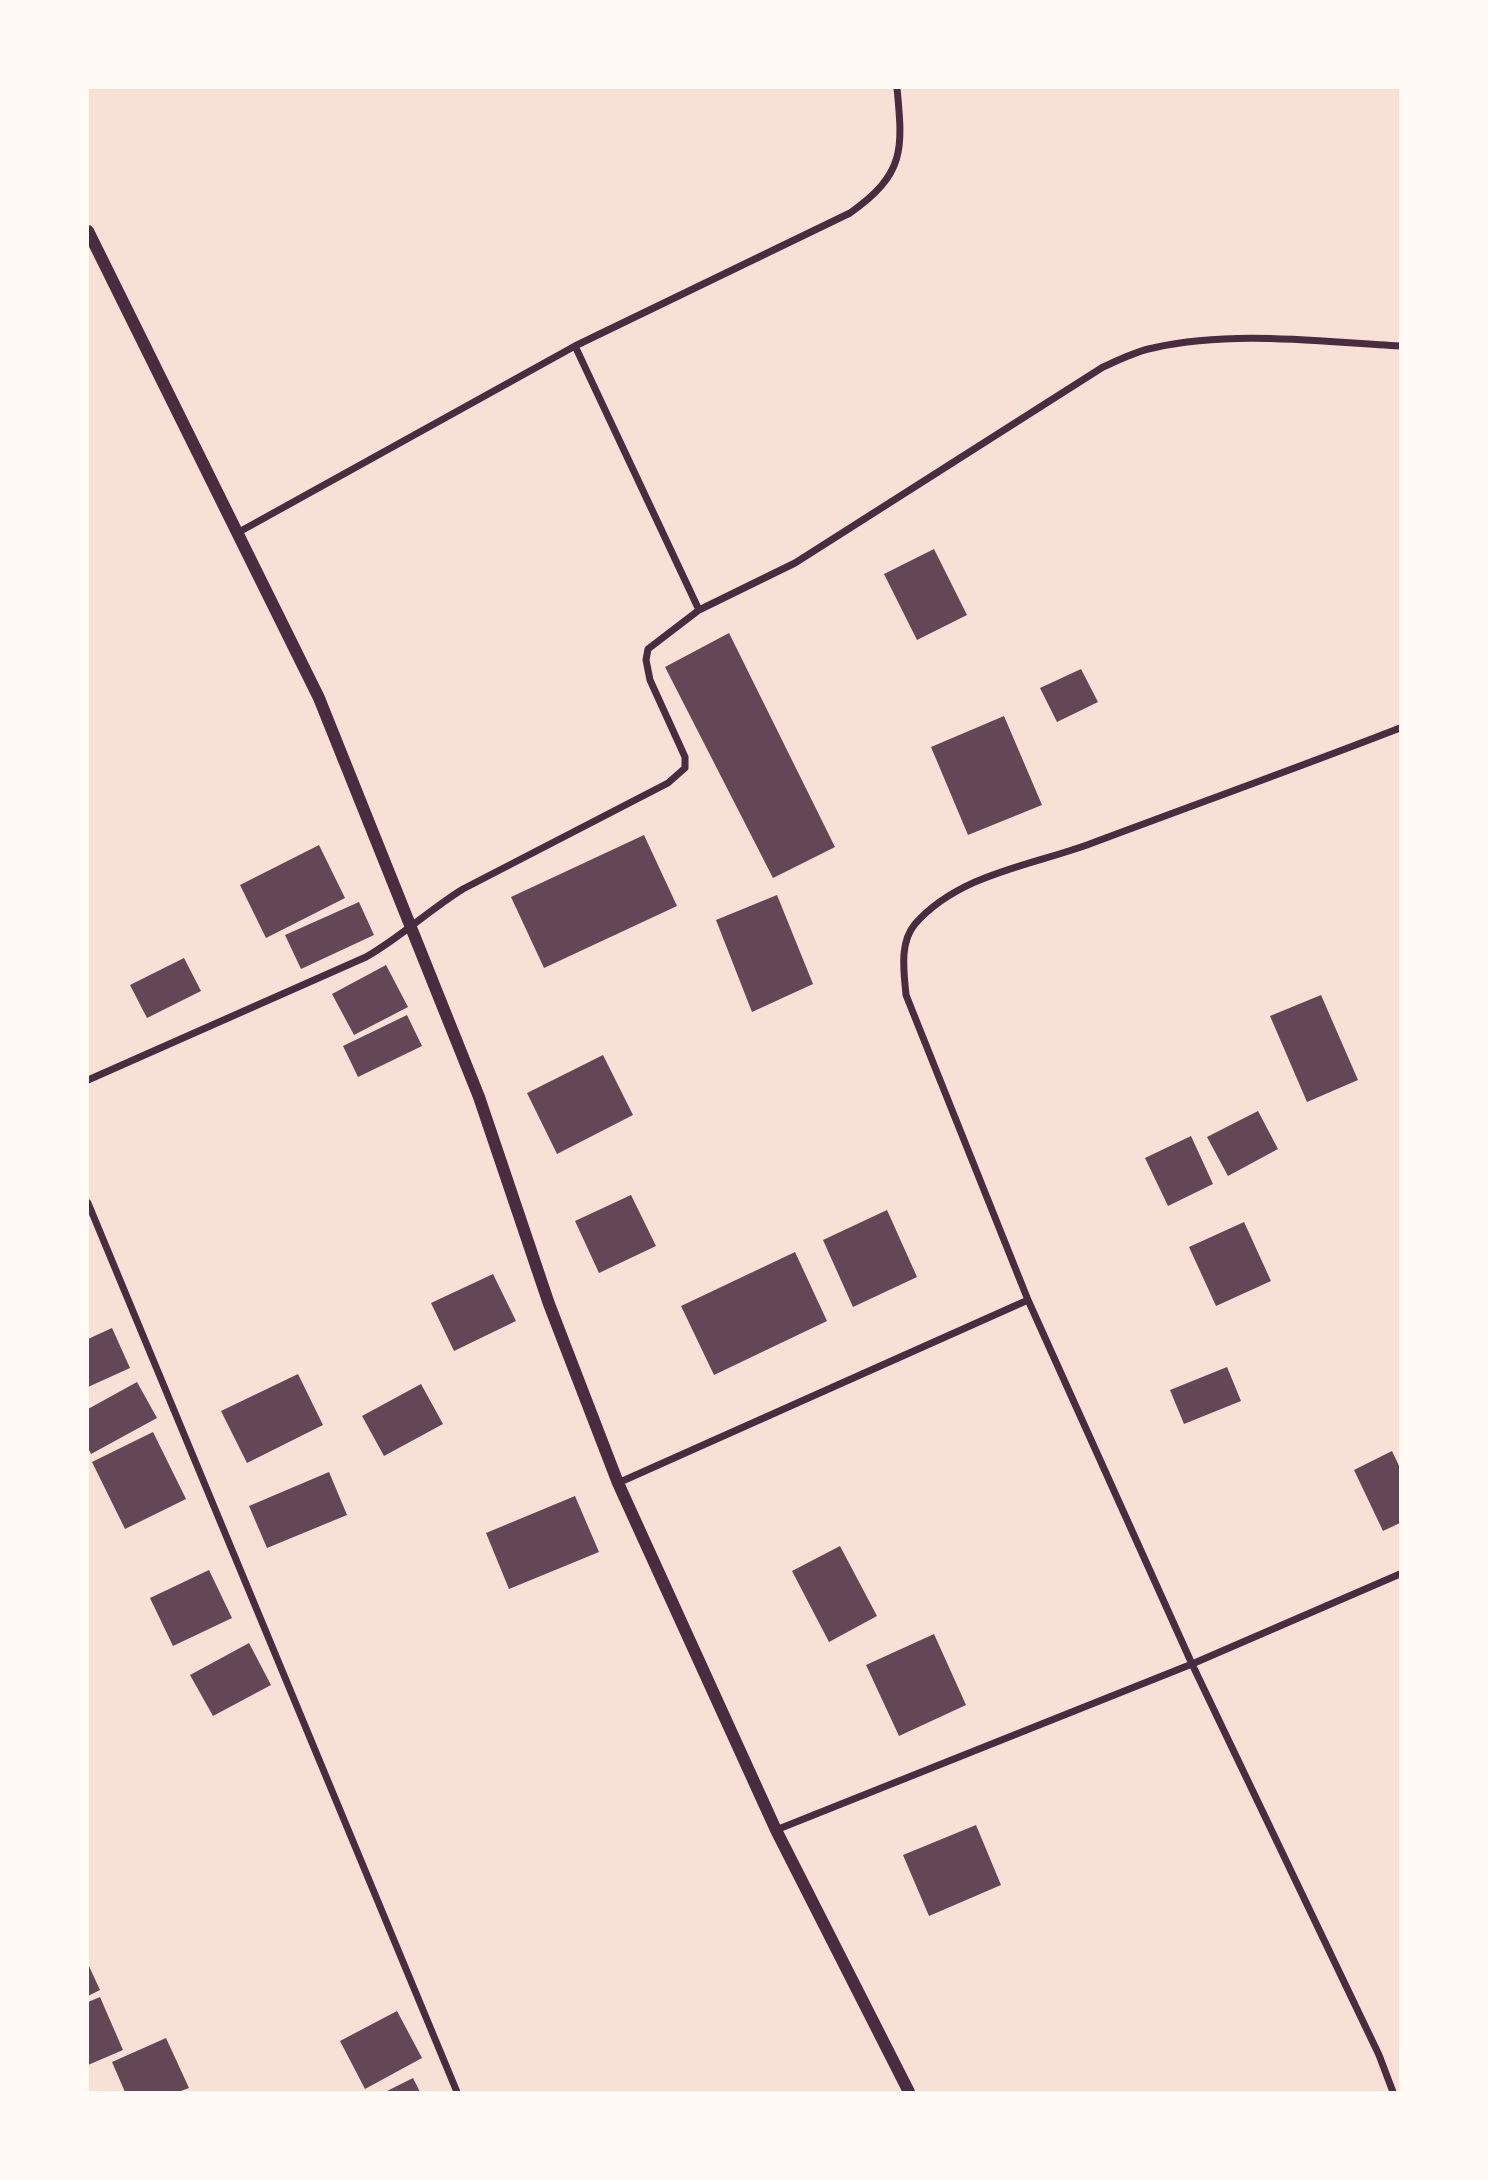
<!DOCTYPE html>
<style>
body{margin:0}
#map{position:relative;width:1488px;height:2180px;overflow:hidden;background:#f7e1d7;font-family:Commissioner,sans-serif}
canvas{display:block}
.frame{position:absolute;inset:0;border:89px solid #fffaf5;pointer-events:none}
</style>
<div id="map">
<canvas width="1488" height="2180"></canvas>
<div class="frame"></div>
</div>
<script>
const g = document.querySelector('canvas').getContext('2d');
g.lineJoin = 'round';
function paint(path, color) { g.fillStyle = color; g.fill(path, 'evenodd'); }
function strokePath(path, color, width, dash) { g.strokeStyle = color; g.lineWidth = width; g.lineCap = dash ? 'butt' : 'round'; g.setLineDash(dash || []); g.stroke(path); }
const building = new Path2D(`
 M 934,549 L 967,615 L 917,640 L 884,574 Z
 M 729,633 L 835,847 L 773,878 L 665,667 Z
 M 1081,669 L 1098,702 L 1057,722 L 1040,688 Z
 M 1004,716 L 1042,805 L 968,835 L 931,747 Z
 M 644,835 L 677,906 L 544,968 L 511,897 Z
 M 319,845 L 345,898 L 266,938 L 240,885 Z
 M 777,895 L 813,984 L 752,1012 L 716,920 Z
 M 359,902 L 374,935 L 301,969 L 285,935 Z
 M 184,958 L 201,991 L 147,1018 L 130,985 Z
 M 386,965 L 408,1007 L 354,1035 L 332,994 Z
 M 1321,995 L 1358,1080 L 1307,1102 L 1270,1016 Z
 M 407,1015 L 422,1046 L 358,1077 L 343,1046 Z
 M 603,1055 L 633,1115 L 557,1154 L 527,1093 Z
 M 1258,1111 L 1278,1149 L 1228,1176 L 1207,1137 Z
 M 1191,1136 L 1213,1184 L 1168,1206 L 1145,1158 Z
 M 631,1195 L 656,1246 L 599,1273 L 575,1221 Z
 M 887,1210 L 917,1277 L 853,1307 L 823,1240 Z
 M 1244,1222 L 1271,1281 L 1216,1306 L 1189,1247 Z
 M 795,1252 L 827,1321 L 714,1375 L 681,1306 Z
 M 493,1274 L 516,1321 L 454,1351 L 431,1303 Z
 M 112,1328 L 130,1368 L 88,1387 L 88,1339 Z
 M 1227,1367 L 1241,1401 L 1184,1424 L 1170,1390 Z
 M 298,1374 L 323,1425 L 247,1463 L 221,1411 Z
 M 137,1382 L 157,1418 L 91,1454 L 88,1448 L 88,1409 Z
 M 421,1384 L 443,1424 L 384,1456 L 362,1416 Z
 M 153,1432 L 186,1499 L 125,1529 L 92,1462 Z
 M 1392,1451 L 1400,1468 L 1400,1523 L 1383,1531 L 1354,1470 Z
 M 329,1472 L 347,1515 L 267,1548 L 249,1506 Z
 M 575,1496 L 599,1552 L 509,1589 L 486,1533 Z
 M 840,1546 L 877,1616 L 829,1642 L 792,1571 Z
 M 209,1570 L 232,1618 L 173,1646 L 150,1598 Z
 M 934,1634 L 966,1705 L 899,1736 L 866,1665 Z
 M 249,1643 L 271,1685 L 213,1716 L 190,1675 Z
 M 976,1825 L 1001,1885 L 929,1916 L 903,1855 Z
 M 88,1964 L 100,1990 L 88,1996 Z
 M 100,1997 L 123,2050 L 88,2065 L 88,2002 Z
 M 397,2011 L 422,2058 L 365,2089 L 340,2041 Z
 M 166,2038 L 189,2088 L 178,2092 L 125,2092 L 112,2062 Z
 M 413,2078 L 420,2092 L 385,2092 Z`);
const minor = new Path2D(`
 M 575,346 L 699,610
 M 239,532 L 575,346 L 850,213 C 905,174 903,150 897,88
 M 88,1080 L 366,957 C 401,937 429,910 463,889 L 668,783 L 685,768 L 685,757 L 650,680 L 646,660 L 648,649 L 699,610 L 795,563 L 1103,367 C 1119,360 1136,351 1153,348 C 1234,330 1319,342 1400,346
 M 88,1203 L 457,2092
 M 1028,1300 L 906,995 C 904,972 899,943 915,924 C 958,875 1028,866 1087,845 C 1191,806 1297,768 1400,728
 M 618,1483 L 1028,1300 L 1192,1664 L 1379,2055 L 1393,2092
 M 776,1830 L 1192,1664 L 1400,1574`);
const tertiary = new Path2D(`
 M 88,231 L 319,698 L 479,1097 L 549,1304 L 618,1483 L 776,1830 L 909,2092`);
paint(building, '#644757');
strokePath(minor, '#4a2c40', 7);
strokePath(tertiary, '#4a2c40', 12);
</script>
